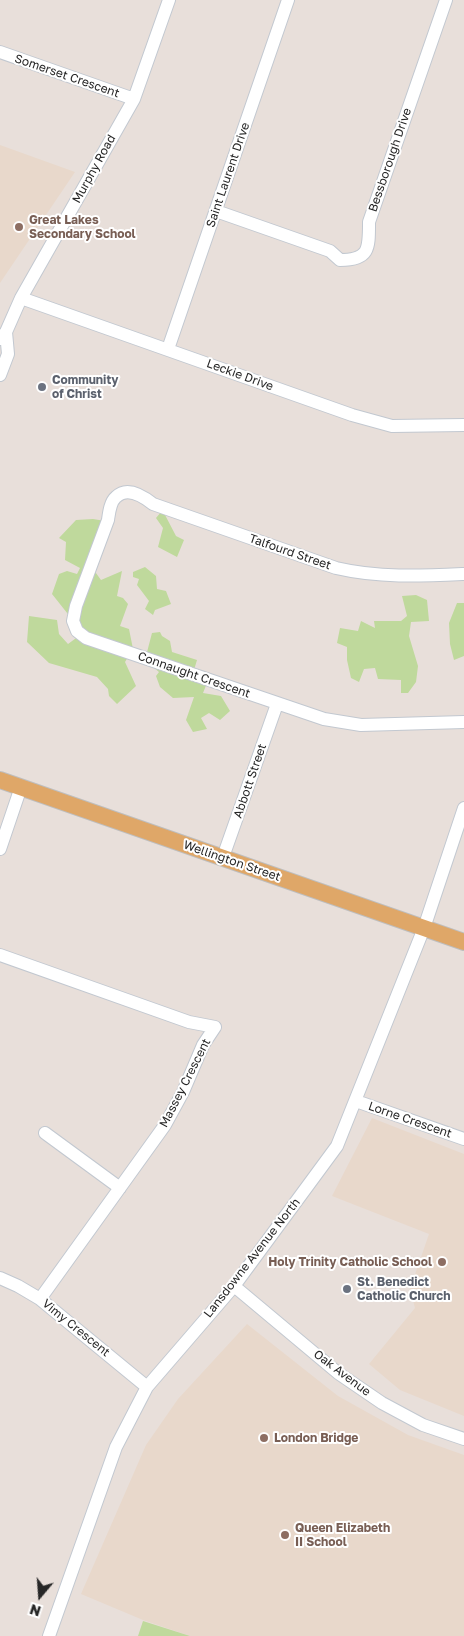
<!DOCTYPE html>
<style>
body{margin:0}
#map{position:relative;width:464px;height:1636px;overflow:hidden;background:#e8dfda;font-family:"Golos Text",sans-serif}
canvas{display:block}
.north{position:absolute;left:15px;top:1571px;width:50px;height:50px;-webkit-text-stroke:4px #fff;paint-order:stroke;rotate:198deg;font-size:14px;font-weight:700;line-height:20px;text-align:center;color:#272727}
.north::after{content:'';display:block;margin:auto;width:18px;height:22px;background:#272727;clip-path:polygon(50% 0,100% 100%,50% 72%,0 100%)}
</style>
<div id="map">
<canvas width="464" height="1636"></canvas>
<div class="north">N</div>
</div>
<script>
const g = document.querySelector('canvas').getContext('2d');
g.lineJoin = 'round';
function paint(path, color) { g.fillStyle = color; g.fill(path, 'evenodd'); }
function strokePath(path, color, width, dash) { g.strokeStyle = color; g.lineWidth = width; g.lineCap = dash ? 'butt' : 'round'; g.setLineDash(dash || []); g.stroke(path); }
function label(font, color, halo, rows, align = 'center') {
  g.font = font + ' "Golos Text",sans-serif'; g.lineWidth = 4; g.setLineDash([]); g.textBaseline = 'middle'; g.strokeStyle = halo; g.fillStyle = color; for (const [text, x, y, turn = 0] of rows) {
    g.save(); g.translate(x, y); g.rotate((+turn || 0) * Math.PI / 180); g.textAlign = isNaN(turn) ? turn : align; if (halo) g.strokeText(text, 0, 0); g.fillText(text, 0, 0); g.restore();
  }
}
const education = new Path2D(`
 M 0,145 L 75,172 L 0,283 Z
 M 372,1118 L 464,1154 L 464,1416 L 400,1390 L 369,1364 L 415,1308 L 410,1289 L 429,1234 L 332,1196 Z
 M 247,1324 L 338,1396 L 408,1435 L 464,1455 L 464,1636 L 190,1636 L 143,1620 L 81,1594 L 146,1445 L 178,1399 Z`);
const green = new Path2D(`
 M 161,512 L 164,513 L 176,536 L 184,540 L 177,557 L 158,547 L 163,528 L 156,518 Z
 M 93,519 L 105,521 L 88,562 L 101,580 L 122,571 L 117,596 L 123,598 L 128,604 L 120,626 L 129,629 L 133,649 L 125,662 L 136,686 L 117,704 L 109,696 L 108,689 L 97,677 L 49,663 L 27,642 L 29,616 L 57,620 L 59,634 L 68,644 L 83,633 L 52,594 L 59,574 L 67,571 L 77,574 L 80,568 L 65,560 L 66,542 L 59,538 L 76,520 Z
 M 145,567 L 156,576 L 157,589 L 166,591 L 171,604 L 155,610 L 153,615 L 145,609 L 149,601 L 137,585 L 139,579 L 133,577 L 133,572 Z
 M 416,595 L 427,600 L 429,621 L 411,622 L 409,636 L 418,666 L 416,682 L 408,693 L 401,693 L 401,680 L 378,679 L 375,668 L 364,669 L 359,682 L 351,678 L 347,660 L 347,647 L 337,643 L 340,628 L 358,631 L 361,621 L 375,628 L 374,621 L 401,621 L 407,616 L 402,596 Z
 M 457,603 L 464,603 L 464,656 L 454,660 L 450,644 L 449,623 Z
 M 160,632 L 162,636 L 170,641 L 172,652 L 197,660 L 194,670 L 209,678 L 203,693 L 221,696 L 230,711 L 220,720 L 209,713 L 201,718 L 207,729 L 193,732 L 186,720 L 194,697 L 173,698 L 160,687 L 156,676 L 159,672 L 153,667 L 146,656 L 152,633 Z
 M 143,1621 L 190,1636 L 138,1636 Z`);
const minor = new Path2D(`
 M 0,52 L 134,99
 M 216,211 L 330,251 L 340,260 C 370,260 369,248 369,222 L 446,0
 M 21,298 L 352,415 L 392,426 L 464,425
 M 0,339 L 6,332 L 21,298 L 134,99 L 169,0
 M 168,349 L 288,0
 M 0,375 L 8,354 L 6,332
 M 464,574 C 420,576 379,578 336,568 L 153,504 C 143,496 127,486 116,497 C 110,502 109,513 108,520 L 76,606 L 73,621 L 77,631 L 86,638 L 324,719 L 361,725 L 464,722
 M 0,849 L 21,787
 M 223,857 L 277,704
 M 0,955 L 189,1022 L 215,1027 L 203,1045 L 183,1092 L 165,1125 L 40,1299
 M 356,1101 L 464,1139
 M 45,1133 L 120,1188
 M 0,1278 L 18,1286 L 40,1299 L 147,1387
 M 234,1286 L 338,1373 L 382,1403 L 423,1425 L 464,1439
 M 49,1636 L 116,1447 L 147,1387 L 234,1286 L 337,1146 L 424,928 L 464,808`);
const major = new Path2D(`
 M 0,780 L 464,942`);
const markers = [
 [19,227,5,"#8d6e63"],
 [42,387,5,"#6b7280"],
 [442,1262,5,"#8d6e63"],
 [347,1289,5,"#6b7280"],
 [264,1438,5,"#8d6e63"],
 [285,1535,5,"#8d6e63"]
];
const streetNames = [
 ["Somerset Crescent",67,76,19],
 ["Bessborough Drive",390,160,-71],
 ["Murphy Road",94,169,-61],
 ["Saint Laurent Drive",228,175,-71],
 ["Leckie Drive",240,375,20],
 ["Talfourd Street",290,552,19],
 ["Connaught Crescent",194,675,19],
 ["Abbott Street",250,781,-71],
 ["Wellington Street",232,861,19],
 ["Massey Crescent",185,1083,-63],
 ["Lorne Crescent",410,1120,19],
 ["Lansdowne Avenue North",252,1258,-52],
 ["Vimy Crescent",76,1328,39],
 ["Oak Avenue",342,1373,37]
];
const educationNames = [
 ["Great Lakes",29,220],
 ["Secondary School",29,234],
 ["Holy Trinity Catholic School",432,1262,"right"],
 ["London Bridge",274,1438],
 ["Queen Elizabeth",295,1528],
 ["II School",295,1542]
];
const worshipNames = [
 ["Community",52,380],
 ["of Christ",52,394],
 ["St. Benedict",357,1282],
 ["Catholic Church",357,1296]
];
paint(education, '#e8d8cb');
paint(green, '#bfd99c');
strokePath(minor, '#c2c8d0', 14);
strokePath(major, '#bebebe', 18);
strokePath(minor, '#fff', 12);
strokePath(major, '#dfa768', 16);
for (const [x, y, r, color] of markers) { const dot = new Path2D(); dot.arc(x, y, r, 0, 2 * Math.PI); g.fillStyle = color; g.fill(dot); strokePath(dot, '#fff', 2); }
label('12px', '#272727', '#fff', streetNames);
label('bold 12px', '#785e54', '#fff', educationNames, 'left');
label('bold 12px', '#5b616d', '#fff', worshipNames, 'left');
</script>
